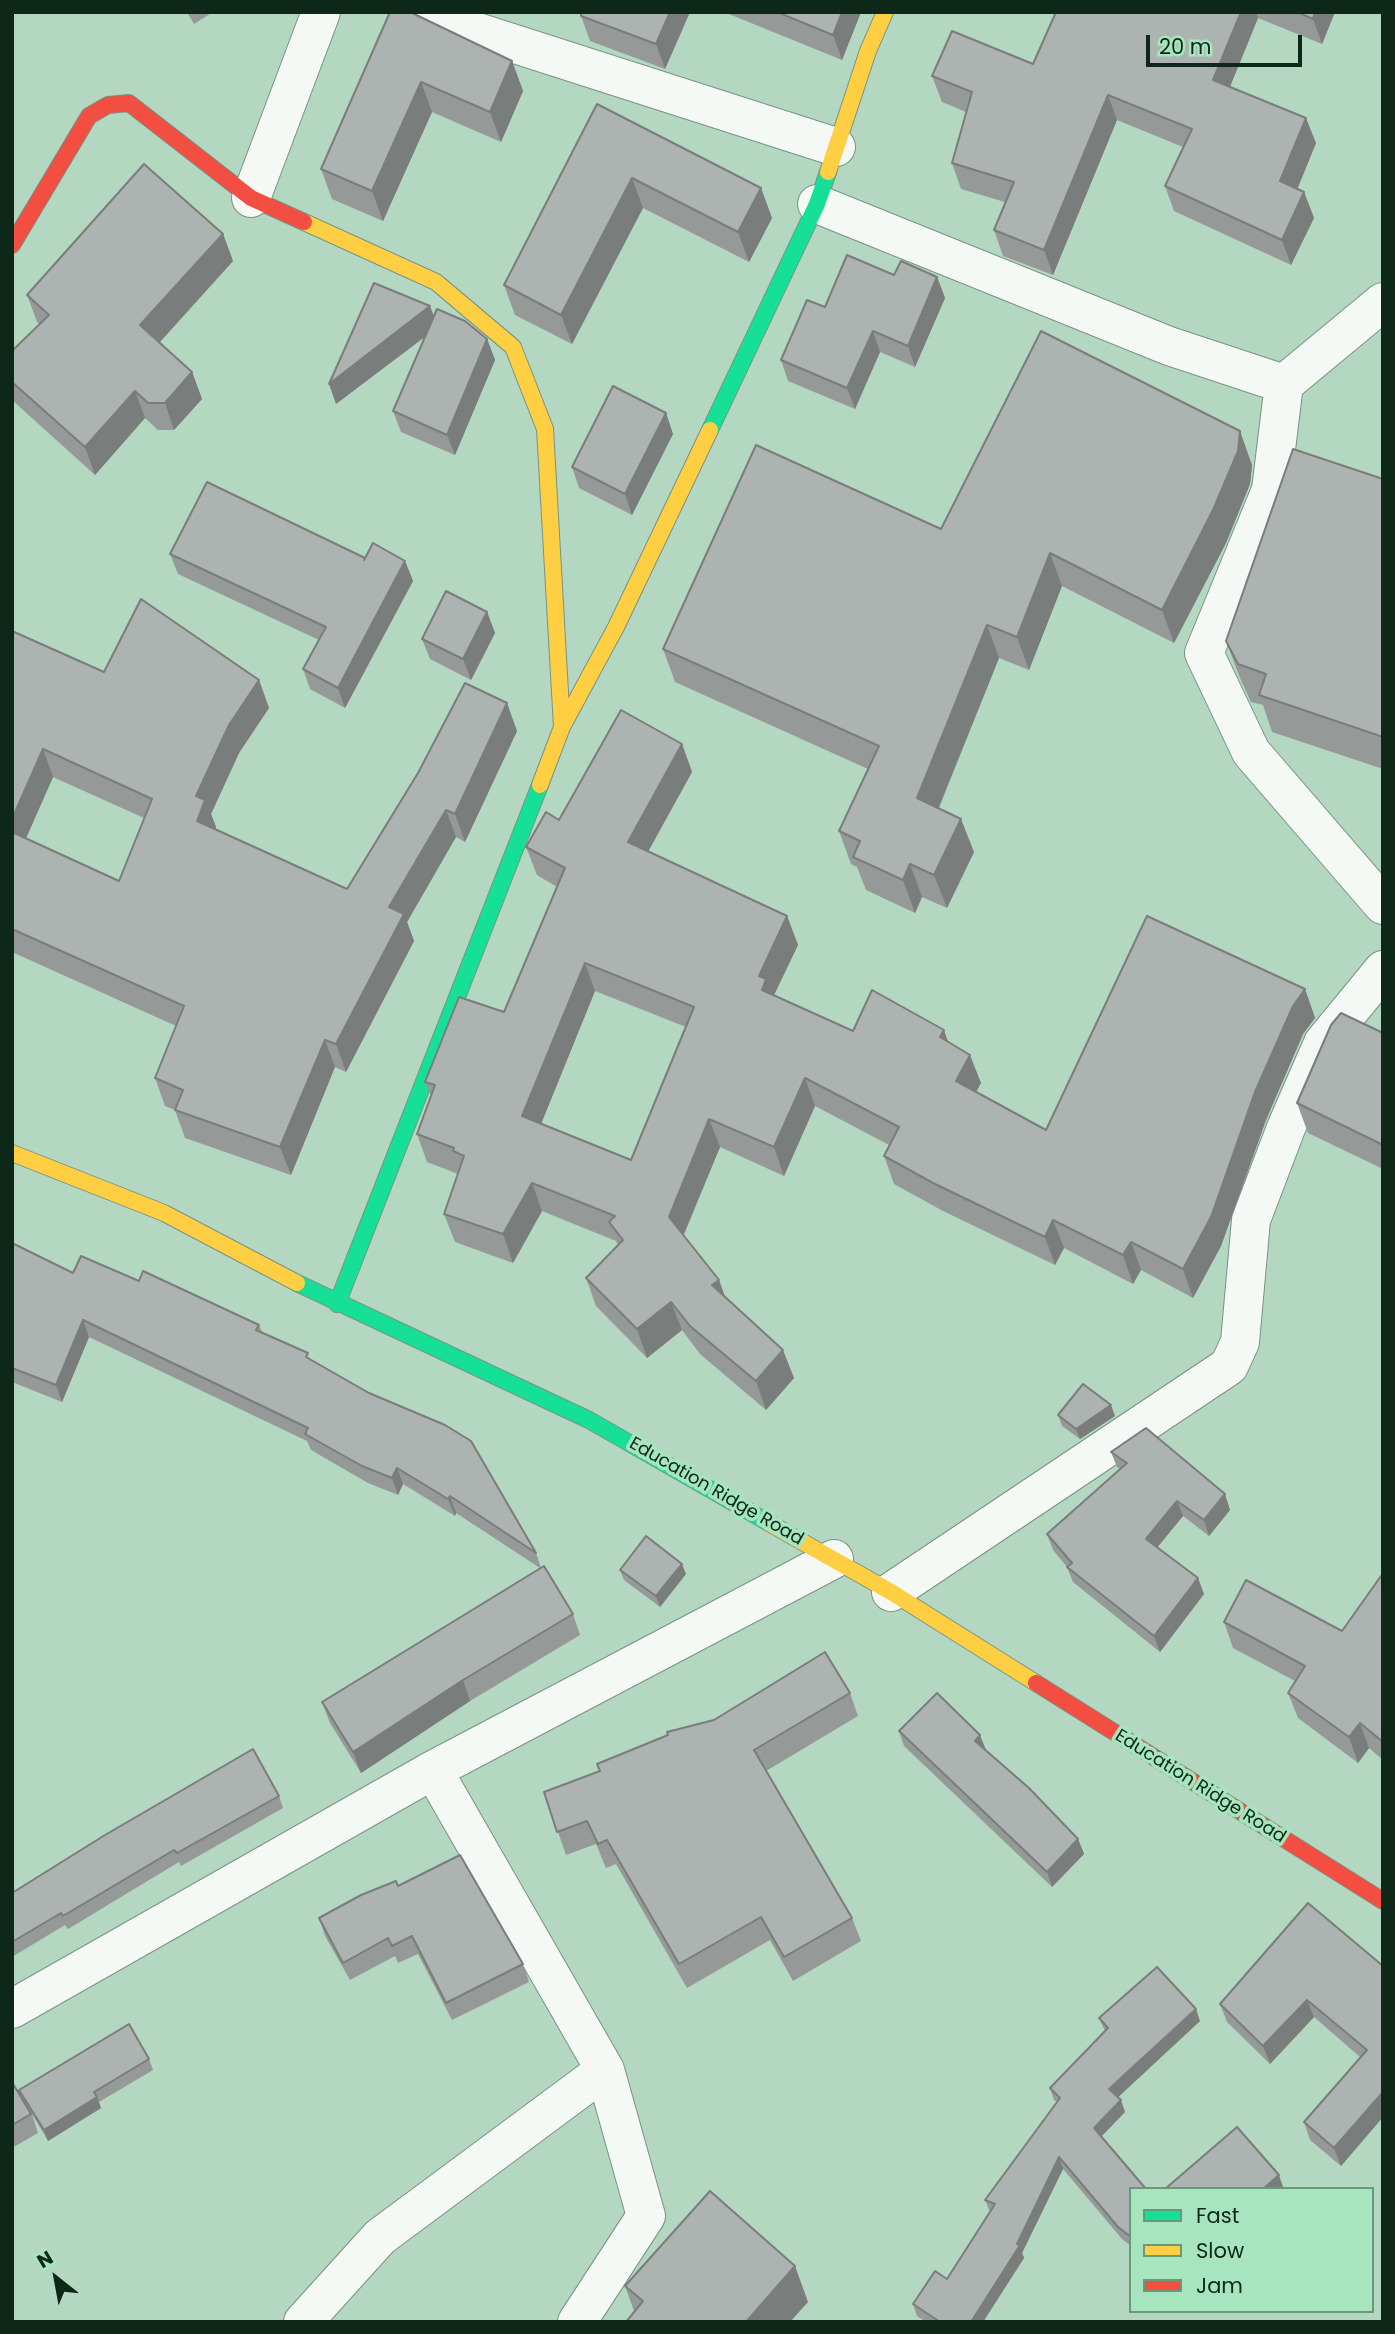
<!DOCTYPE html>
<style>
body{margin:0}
#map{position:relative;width:1395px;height:2334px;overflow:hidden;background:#b4d7c1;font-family:Poppins,sans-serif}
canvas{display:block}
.frame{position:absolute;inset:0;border:14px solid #0d2718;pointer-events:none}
.legend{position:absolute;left:1129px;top:2187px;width:245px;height:126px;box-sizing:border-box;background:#a6e5bd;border:2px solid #69997b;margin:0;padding:9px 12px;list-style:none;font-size:21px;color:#0d2718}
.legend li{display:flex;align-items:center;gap:14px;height:35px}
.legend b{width:35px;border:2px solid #69997b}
.north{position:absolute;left:21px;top:2243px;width:70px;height:70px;-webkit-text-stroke:5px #a6e5bd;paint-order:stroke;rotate:329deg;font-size:19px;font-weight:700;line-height:28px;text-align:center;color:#0d2718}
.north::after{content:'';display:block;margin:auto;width:24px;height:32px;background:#0d2718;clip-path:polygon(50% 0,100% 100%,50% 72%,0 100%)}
.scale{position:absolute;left:1146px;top:35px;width:156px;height:32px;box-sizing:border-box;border:4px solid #0d2718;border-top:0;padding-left:9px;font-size:21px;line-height:24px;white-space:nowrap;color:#0d2718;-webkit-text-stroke:5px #a6e5bd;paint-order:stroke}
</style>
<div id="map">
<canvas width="1395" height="2334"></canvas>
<div class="frame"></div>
<ul class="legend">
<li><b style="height:9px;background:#16e098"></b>Fast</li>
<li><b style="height:9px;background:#ffcf43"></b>Slow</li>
<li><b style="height:9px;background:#f24e42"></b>Jam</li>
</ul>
<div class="north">N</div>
<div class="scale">20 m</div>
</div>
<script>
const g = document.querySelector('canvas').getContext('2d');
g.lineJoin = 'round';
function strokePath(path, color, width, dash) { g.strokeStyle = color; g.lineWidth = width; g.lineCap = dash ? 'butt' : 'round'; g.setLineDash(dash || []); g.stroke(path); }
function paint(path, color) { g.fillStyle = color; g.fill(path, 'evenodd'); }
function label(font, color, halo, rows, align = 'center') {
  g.font = font + ' Poppins,sans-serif'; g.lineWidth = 7; g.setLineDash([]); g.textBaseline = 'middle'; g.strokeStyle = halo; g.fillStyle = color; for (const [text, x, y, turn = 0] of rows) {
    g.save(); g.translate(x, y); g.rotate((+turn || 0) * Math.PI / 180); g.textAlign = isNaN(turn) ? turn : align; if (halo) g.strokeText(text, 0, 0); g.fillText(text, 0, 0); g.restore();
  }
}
const street = new Path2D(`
 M 415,12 L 836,147
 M 251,198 L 321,12
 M 817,204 L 1169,346 L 1284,384 L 1383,302
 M 1284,384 L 1271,490 L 1204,653 L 1251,752 L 1383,905
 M 891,1592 L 1229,1366 L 1240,1342 L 1251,1220 L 1286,1128 L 1323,1043 L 1383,970
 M 433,1770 L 605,2070 L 646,2216 L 577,2322
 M 12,2009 L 433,1770 L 834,1559
 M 303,2322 L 380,2237 L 605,2070`);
const fast = new Path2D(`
 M 710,430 L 817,204 L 828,172
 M 297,1283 L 589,1420 L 769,1523
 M 337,1304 L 540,785`);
const slow = new Path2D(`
 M 828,172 L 868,51 L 885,12
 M 304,222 L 436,282 L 513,347 L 545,429 L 562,727
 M 540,785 L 562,727 L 616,627 L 710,430
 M 12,1153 L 164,1213 L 297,1283
 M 769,1523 L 891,1592 L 1036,1683`);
const jam = new Path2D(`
 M 12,245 L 89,116 L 108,105 L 129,103 L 251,198 L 304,222
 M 1036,1683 L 1383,1901`);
const wall = new Path2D(`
 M 187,12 L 213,12 L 194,24 Z
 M 390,12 L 512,61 L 523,91 L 501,142 L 432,112 L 383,221 L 332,199 L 321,169 Z
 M 581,12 L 690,12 L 665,69 L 590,41 L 581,16 Z
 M 724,12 L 861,12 L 842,60 Z
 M 1056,12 L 1335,12 L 1322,44 L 1258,18 L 1230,87 L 1316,143 L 1297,189 L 1304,192 L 1314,218 L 1291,265 L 1174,211 L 1165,186 L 1183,147 L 1117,120 L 1053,275 L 1003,256 L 994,230 L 1005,202 L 961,189 L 952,163 L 966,112 L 942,102 L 932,76 L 1033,64 Z
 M 597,104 L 761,188 L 772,218 L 749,262 L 643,208 L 572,344 L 515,315 L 504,285 Z
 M 223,234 L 233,261 L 159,343 L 192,372 L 202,399 L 174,430 L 158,430 L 145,418 L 95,475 L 12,400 L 12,351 L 39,324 L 37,322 L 27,295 Z
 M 894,275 L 937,277 L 945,298 L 915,367 L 880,352 L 855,409 L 788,381 L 781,360 L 825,307 Z
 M 434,316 L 487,339 L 495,360 L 455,455 L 401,432 L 393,411 L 425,336 L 336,404 Z
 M 666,413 L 673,434 L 632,515 L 579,488 L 572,467 Z
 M 1252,465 L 1250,484 L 1226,543 L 1174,643 L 1062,586 L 1029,670 L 999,658 L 939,808 L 974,852 L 947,908 L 922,897 L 915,913 L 866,890 L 857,867 L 851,864 L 839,831 L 868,769 L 675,682 L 663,649 L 941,529 Z
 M 1383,479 L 1383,769 L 1272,732 L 1263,705 L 1251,702 L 1240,678 L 1226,641 Z
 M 170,554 L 365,558 L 405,561 L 413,581 L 345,708 L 310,689 L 303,669 L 319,640 L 178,574 Z
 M 487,612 L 495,633 L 471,680 L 430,659 L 422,639 Z
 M 12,631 L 104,672 L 259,680 L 269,708 L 239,753 L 211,814 L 216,827 L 215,829 L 347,889 L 517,731 L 465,842 L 456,837 L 407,922 L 414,941 L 346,1072 L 335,1067 L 291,1175 L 185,1138 L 175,1110 L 165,1106 L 155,1078 L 176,1026 L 12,952 ZM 53,777 L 144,818 L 119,881 L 26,839 Z
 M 682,744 L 692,772 L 648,851 L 787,916 L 798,945 L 774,995 L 853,1031 L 948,1041 L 981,1083 L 976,1092 L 1046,1130 L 1305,989 L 1315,1018 L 1303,1034 L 1266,1120 L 1221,1246 L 1193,1298 L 1141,1270 L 1133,1284 L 1064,1248 L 1055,1265 L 943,1211 L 894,1184 L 884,1156 L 889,1145 L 815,1106 L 784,1176 L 720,1147 L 684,1235 L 719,1280 L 725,1297 L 794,1378 L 766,1410 L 700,1354 L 682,1330 L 647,1358 L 596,1306 L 586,1278 L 618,1245 L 616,1241 L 542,1211 L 513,1263 L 455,1242 L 444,1214 L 458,1174 L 427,1162 L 417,1134 L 431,1096 L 425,1082 L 504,1012 L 557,887 L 537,875 L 526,847 L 559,820 ZM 595,991 L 686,1027 L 631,1160 L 541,1123 Z
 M 1383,1033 L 1383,1169 L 1308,1133 L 1297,1103 Z
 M 12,1243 L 73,1273 L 139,1281 L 259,1325 L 262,1332 L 310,1359 L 536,1553 L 541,1568 L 573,1614 L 580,1635 L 470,1701 L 361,1773 L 330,1723 L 322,1702 L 540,1568 L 456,1513 L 455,1516 L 403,1484 L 398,1495 L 368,1483 L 311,1450 L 307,1441 L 89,1337 L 62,1402 L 12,1382 Z
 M 1058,1415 L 1115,1416 L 1080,1439 L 1062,1426 Z
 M 1111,1452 L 1230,1510 L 1209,1536 L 1183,1516 L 1157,1547 L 1204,1594 L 1160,1652 L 1073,1582 L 1067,1567 L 1053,1550 L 1047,1534 L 1120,1469 L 1117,1467 Z
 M 620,1570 L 686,1574 L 660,1607 L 624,1580 Z
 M 1383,1577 L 1383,1760 L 1369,1748 L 1358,1763 L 1298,1718 L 1288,1693 L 1295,1681 L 1233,1648 L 1224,1622 L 1342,1631 Z
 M 850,1693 L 858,1716 L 766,1771 L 852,1918 L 861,1941 L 793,1981 L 770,1940 L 687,1988 L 616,1864 L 606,1868 L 596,1844 L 566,1855 L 544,1792 Z
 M 899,1731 L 985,1750 L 1078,1839 L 1084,1854 L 1052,1887 L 904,1746 Z
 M 279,1796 L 283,1808 L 181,1866 L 179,1862 L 68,1929 L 65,1925 L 12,1957 L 12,1893 Z
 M 398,1886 L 523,1964 L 529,1982 L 452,2020 L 418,1954 L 398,1963 L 395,1956 L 350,1980 L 325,1936 L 319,1918 Z
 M 1383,1966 L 1383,2117 L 1341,2166 L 1310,2140 L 1304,2122 L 1360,2057 L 1314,2017 L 1270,2064 L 1227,2022 L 1220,2004 Z
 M 1099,2018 L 1200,2021 L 1118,2097 L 1125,2112 L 1101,2136 L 1131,2189 L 1131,2246 L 1122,2239 L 1063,2169 L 1022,2253 L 1024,2258 L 983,2322 L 926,2322 L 917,2316 L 913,2304 L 947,2279 L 990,2212 L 985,2200 L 1057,2102 L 1054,2100 L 1050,2088 L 1105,2031 Z
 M 149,2059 L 153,2070 L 99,2102 L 101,2108 L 48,2141 L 32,2114 L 38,2133 L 12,2148 L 12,2082 L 23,2099 L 19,2090 Z
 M 625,2286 L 808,2302 L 634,2311 Z`);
const shadedWall = new Path2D(`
 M 670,12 L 690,12 L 665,69 L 656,44 Z
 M 842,12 L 861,12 L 842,60 L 833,35 Z
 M 1241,12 L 1256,12 L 1258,18 L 1222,106 L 1213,80 Z
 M 1315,12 L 1335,12 L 1322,44 L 1313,19 Z
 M 512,61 L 523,91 L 501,142 L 490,112 Z
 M 421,82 L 432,112 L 383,221 L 372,191 Z
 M 1108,95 L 1117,120 L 1053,275 L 1044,250 Z
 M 1306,118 L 1316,143 L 1290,207 L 1280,181 Z
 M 632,178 L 643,208 L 572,344 L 561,315 Z
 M 761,188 L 772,218 L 749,262 L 738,232 Z
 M 1304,192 L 1314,218 L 1291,265 L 1282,240 Z
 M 223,234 L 233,261 L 150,353 L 140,325 Z
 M 937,277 L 945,298 L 915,367 L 908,346 Z
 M 430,306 L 438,327 L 336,404 L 329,384 Z
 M 873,331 L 880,352 L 855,409 L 847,388 Z
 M 487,339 L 495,360 L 455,455 L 447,435 Z
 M 192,372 L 202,399 L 174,430 L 165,403 Z
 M 135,391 L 145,418 L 95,475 L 85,447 Z
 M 666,413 L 673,434 L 632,515 L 625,494 Z
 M 1240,431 L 1252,465 L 1250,484 L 1226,543 L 1174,643 L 1162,610 Z
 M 1050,553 L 1062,586 L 1029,670 L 1017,637 Z
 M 405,561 L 413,581 L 345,708 L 338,688 Z
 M 487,612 L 495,633 L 471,680 L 463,659 Z
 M 987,625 L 999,658 L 929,831 L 917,798 Z
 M 259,680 L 269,708 L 239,753 L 211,814 L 216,827 L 207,849 L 197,821 L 196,796 L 229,725 Z
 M 507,703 L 517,731 L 465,842 L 455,814 Z
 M 682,744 L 692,772 L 638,870 L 628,842 Z
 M 43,749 L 53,777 L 17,858 L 12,844 L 12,819 Z
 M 446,810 L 456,837 L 407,922 L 414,941 L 346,1072 L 336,1044 L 389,907 Z
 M 961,819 L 974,852 L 947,908 L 934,875 Z
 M 910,864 L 922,897 L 915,913 L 903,880 Z
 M 787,916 L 798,945 L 773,997 L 762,990 L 759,976 Z
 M 585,963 L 595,991 L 533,1144 L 522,1116 Z
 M 1305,989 L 1315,1018 L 1303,1034 L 1266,1120 L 1221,1246 L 1193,1298 L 1183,1269 L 1255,1092 L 1293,1006 Z
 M 944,1030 L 954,1059 L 940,1037 Z
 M 325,1040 L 335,1067 L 291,1175 L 280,1147 Z
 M 970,1055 L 981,1083 L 966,1110 L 956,1081 Z
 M 805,1078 L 815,1106 L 784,1176 L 774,1147 Z
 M 709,1119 L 720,1147 L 679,1245 L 669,1217 Z
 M 532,1183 L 542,1211 L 513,1263 L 503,1234 Z
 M 1053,1220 L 1064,1248 L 1055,1265 L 1045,1237 Z
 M 1131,1242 L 1141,1270 L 1133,1284 L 1123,1255 Z
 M 719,1280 L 729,1308 L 712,1285 Z
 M 671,1302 L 682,1330 L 647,1358 L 637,1329 Z
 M 83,1320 L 89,1337 L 62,1402 L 56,1385 Z
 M 783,1350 L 794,1378 L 766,1410 L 756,1381 Z
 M 1111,1405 L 1115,1416 L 1080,1439 L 1076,1429 Z
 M 397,1468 L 403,1484 L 398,1495 L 392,1478 Z
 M 1225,1494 L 1230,1510 L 1209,1536 L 1204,1520 Z
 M 450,1496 L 456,1513 L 455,1516 L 448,1499 Z
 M 1177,1501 L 1183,1516 L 1152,1554 L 1146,1539 Z
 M 682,1564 L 686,1574 L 660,1607 L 656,1596 Z
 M 1198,1578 L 1204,1594 L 1160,1652 L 1154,1636 Z
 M 463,1680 L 470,1701 L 361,1773 L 353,1752 Z
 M 1360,1723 L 1369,1748 L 1358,1763 L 1349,1737 Z
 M 980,1735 L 986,1750 L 975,1741 Z
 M 1078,1839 L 1084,1854 L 1052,1887 L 1047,1872 Z
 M 1307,2000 L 1314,2017 L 1270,2064 L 1263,2046 Z
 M 1196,2009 L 1200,2021 L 1114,2101 L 1109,2089 Z
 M 1383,2092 L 1383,2117 L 1341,2166 L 1334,2148 Z
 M 97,2097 L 101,2108 L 48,2141 L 44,2130 Z
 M 1121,2100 L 1125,2112 L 1098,2140 L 1094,2128 Z
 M 1059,2157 L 1063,2169 L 1022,2253 L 1024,2258 L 983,2322 L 971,2322 L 1017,2244 Z
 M 1279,2175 L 1283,2187 L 1281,2189 L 1263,2189 Z
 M 795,2266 L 808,2302 L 790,2322 L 746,2322 Z`);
const building = new Path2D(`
 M 390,12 L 410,12 L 512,61 L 490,112 L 421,82 L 372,191 L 321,169 Z
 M 581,12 L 670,12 L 656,44 L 581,16 Z
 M 777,12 L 842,12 L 833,35 Z
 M 1056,12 L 1241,12 L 1213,80 L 1306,118 L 1280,181 L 1304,192 L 1282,240 L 1165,186 L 1192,129 L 1108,95 L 1044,250 L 994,230 L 1014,182 L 952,163 L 972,92 L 932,76 L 952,31 L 1033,64 Z
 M 1297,12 L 1315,12 L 1313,19 Z
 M 597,104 L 761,188 L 738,232 L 632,178 L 561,315 L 504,285 Z
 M 144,164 L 223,234 L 140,325 L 192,372 L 165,403 L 148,403 L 135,391 L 85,447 L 12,382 L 12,351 L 49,315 L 27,295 Z
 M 847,255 L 894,275 L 901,261 L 937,277 L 908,346 L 873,331 L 847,388 L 781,360 L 807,300 L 825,307 Z
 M 374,283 L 430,306 L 329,384 Z
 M 437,309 L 465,321 L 487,339 L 447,435 L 393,411 Z
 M 1041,331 L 1240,431 L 1238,451 L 1213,510 L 1162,610 L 1050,553 L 1017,637 L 987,625 L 917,798 L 961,819 L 934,875 L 910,864 L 903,880 L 853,857 L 860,841 L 839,831 L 879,746 L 663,649 L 756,445 L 941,529 Z
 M 613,386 L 666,413 L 625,494 L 572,467 Z
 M 1293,449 L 1383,479 L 1383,737 L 1259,695 L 1266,674 L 1238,664 L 1226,641 Z
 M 207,482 L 365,558 L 364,560 L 373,543 L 405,561 L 338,688 L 303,669 L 326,627 L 170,554 Z
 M 446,591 L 487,612 L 463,659 L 422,639 Z
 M 141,599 L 259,680 L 229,725 L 196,796 L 205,800 L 197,821 L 347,889 L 418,773 L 465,683 L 507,703 L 455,814 L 446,810 L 389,907 L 404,914 L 336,1044 L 325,1040 L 280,1147 L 175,1110 L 183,1090 L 155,1078 L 184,1006 L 12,929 L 12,832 L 119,881 L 152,799 L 43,749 L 12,819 L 12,631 L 104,672 Z
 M 621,710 L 682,744 L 628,842 L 787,916 L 759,976 L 766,979 L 762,990 L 853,1031 L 872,990 L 944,1030 L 940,1037 L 970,1055 L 956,1081 L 1046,1130 L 1147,916 L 1305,989 L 1293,1006 L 1255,1092 L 1211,1217 L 1183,1269 L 1131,1242 L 1123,1255 L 1053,1220 L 1045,1237 L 933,1183 L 884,1156 L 899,1127 L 805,1078 L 774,1147 L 709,1119 L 669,1217 L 719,1280 L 712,1285 L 783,1350 L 756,1381 L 690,1326 L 671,1302 L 637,1329 L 586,1278 L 623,1240 L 609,1222 L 615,1216 L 532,1183 L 503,1234 L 444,1214 L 464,1156 L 453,1151 L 454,1148 L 417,1134 L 435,1085 L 425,1082 L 459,997 L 504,1012 L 565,868 L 526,847 L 546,812 L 559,820 ZM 585,963 L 694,1007 L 631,1160 L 522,1116 Z
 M 1341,1013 L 1383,1033 L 1383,1145 L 1297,1103 L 1331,1025 Z
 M 12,1243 L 73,1273 L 81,1256 L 139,1281 L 143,1271 L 259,1325 L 256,1330 L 308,1353 L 306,1357 L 369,1393 L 445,1425 L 471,1441 L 536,1553 L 450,1496 L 448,1499 L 397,1468 L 392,1478 L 362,1466 L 305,1434 L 308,1428 L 83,1320 L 56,1385 L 12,1368 Z
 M 1083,1384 L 1111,1405 L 1076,1429 L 1058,1415 Z
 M 1146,1428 L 1225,1494 L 1204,1520 L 1177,1501 L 1146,1539 L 1198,1578 L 1154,1636 L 1067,1567 L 1072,1563 L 1047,1534 L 1127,1463 L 1111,1452 Z
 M 646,1536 L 682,1564 L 656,1596 L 620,1570 Z
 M 544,1566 L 573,1614 L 463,1680 L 353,1752 L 322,1702 Z
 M 1381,1576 L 1383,1577 L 1383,1742 L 1360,1723 L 1349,1737 L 1288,1693 L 1305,1666 L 1224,1622 L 1246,1580 L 1342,1631 Z
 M 825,1652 L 850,1693 L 754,1750 L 852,1918 L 784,1957 L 761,1917 L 679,1964 L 607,1840 L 598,1844 L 587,1821 L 557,1832 L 544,1792 L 600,1771 L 597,1764 L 668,1735 L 667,1732 L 714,1720 Z
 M 937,1693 L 980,1735 L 975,1741 L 1029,1788 L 1078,1839 L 1047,1872 L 899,1731 Z
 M 253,1749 L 279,1796 L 177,1853 L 174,1850 L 63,1916 L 61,1913 L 12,1942 L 12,1893 L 105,1835 Z
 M 460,1855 L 523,1964 L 446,2003 L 412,1936 L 392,1946 L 388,1938 L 343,1963 L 319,1918 L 361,1895 L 396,1881 L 398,1886 Z
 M 1308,1903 L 1383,1966 L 1383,2092 L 1334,2148 L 1304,2122 L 1367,2050 L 1307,2000 L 1263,2046 L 1220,2004 Z
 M 1157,1967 L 1196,2009 L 1109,2089 L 1121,2100 L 1094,2128 L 1146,2189 L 1131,2189 L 1131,2237 L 1118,2227 L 1059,2157 L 1017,2244 L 1020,2245 L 971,2322 L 940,2322 L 913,2304 L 935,2271 L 947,2279 L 995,2204 L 985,2200 L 1060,2098 L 1050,2088 L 1108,2028 L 1099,2018 Z
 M 129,2024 L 149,2059 L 94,2092 L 97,2097 L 44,2130 L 19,2090 Z
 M 12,2082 L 31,2114 L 12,2125 Z
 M 1237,2127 L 1279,2175 L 1263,2189 L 1165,2189 Z
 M 710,2191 L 795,2266 L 746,2322 L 626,2322 L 643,2301 L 625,2286 Z`);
const streetNames = [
 ["Education Ridge Road",716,1492,30],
 ["Education Ridge Road",1200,1787,32]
];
strokePath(street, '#789383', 40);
strokePath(fast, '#789383', 18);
strokePath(slow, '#789383', 18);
strokePath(jam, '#789383', 18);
strokePath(street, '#f4f9f6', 38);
strokePath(fast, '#16e098', 16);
strokePath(slow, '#ffcf43', 16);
strokePath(jam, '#f24e42', 16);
paint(wall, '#959a98');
paint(shadedWall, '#797d7c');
paint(building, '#adb3b1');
strokePath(building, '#797d7c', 2);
label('18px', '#0d2718', '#a6e5bd', streetNames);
</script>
